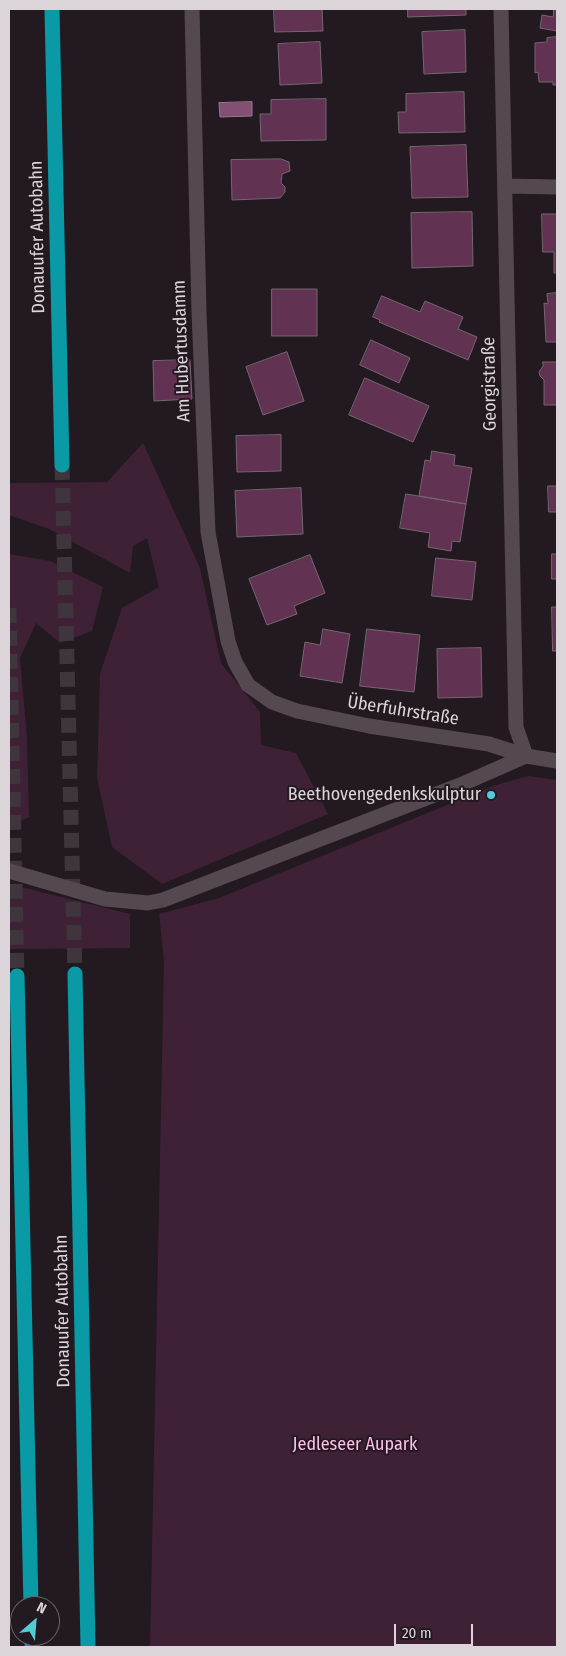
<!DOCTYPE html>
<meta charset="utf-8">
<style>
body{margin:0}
#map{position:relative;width:566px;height:1656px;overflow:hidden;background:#231920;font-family:"Fira Sans Condensed",sans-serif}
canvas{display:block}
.frame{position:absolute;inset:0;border:10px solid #dbd4d8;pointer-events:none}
.north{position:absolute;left:10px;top:1596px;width:50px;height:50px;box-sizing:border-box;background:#231920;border:1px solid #6d646a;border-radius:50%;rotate:27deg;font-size:14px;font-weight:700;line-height:20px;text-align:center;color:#dbd4d8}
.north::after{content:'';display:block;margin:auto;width:18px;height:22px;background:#52cbd7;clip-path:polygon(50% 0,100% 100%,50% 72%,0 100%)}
.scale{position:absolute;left:394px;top:1624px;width:79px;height:22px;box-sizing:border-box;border:2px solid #dbd4d8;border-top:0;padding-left:6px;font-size:15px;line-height:18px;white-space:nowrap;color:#dbd4d8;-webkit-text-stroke:4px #231920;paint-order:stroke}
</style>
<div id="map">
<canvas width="566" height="1656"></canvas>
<div class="frame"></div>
<div class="north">N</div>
<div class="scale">20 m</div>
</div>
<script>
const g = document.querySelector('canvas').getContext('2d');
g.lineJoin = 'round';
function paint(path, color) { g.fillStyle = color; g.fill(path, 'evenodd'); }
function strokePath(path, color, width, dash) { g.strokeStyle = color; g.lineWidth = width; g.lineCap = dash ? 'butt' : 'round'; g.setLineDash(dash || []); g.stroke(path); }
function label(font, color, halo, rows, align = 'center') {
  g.font = font + ' "Fira Sans Condensed",sans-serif'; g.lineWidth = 4; g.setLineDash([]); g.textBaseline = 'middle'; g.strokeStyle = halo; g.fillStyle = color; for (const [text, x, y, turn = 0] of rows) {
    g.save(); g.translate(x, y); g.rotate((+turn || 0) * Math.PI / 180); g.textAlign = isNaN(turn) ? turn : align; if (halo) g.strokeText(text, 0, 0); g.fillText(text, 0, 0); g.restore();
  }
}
const green = new Path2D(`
 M 143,443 L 200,568 L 221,663 L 260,712 L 261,745 L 296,753 L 328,814 L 162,884 L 112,847 L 97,778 L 100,674 L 122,608 L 159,587 L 147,538 L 133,546 L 130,573 L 49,529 L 9,515 L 9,483 L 107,482 Z
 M 9,554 L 50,561 L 103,587 L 92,631 L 60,643 L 36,623 L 20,658 L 27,738 L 29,817 L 9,827 Z
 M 528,776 L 557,780 L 557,1647 L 150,1647 L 164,961 L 159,914 L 219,898 L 496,785 Z
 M 9,884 L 130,914 L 130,948 L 9,949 Z`);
const water = new Path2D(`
 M 252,102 L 252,116 L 220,117 L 219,103 Z`);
const building = new Path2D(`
 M 274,9 L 322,9 L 323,31 L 275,32 Z
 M 408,9 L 466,9 L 466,15 L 408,17 Z
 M 554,9 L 557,9 L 557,31 L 540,28 L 542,15 L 553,17 Z
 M 465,30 L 466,72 L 424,74 L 422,32 Z
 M 557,37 L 557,85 L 553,85 L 553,82 L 539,82 L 538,72 L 535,73 L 535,43 L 547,42 L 547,38 Z
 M 320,42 L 322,83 L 280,85 L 278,44 Z
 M 464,92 L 465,132 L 399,133 L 398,112 L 406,112 L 406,94 Z
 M 326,99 L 326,140 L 261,141 L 260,114 L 271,114 L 271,100 Z
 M 466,145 L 468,197 L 412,198 L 410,147 Z
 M 281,159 L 289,162 L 290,171 L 282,174 L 281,183 L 285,187 L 285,192 L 280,198 L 232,200 L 231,160 Z
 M 472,212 L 473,266 L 412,268 L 411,213 Z
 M 542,214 L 557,214 L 557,273 L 554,273 L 554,252 L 543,252 Z
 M 272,289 L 317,289 L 317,336 L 272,336 Z
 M 557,293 L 557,342 L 546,342 L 544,303 L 548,304 L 547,294 Z
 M 382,296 L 420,312 L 425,301 L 463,317 L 458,329 L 477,337 L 468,360 L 379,322 L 380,320 L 373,317 Z
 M 371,340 L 410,358 L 399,383 L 360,365 Z
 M 287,352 L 304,401 L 263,415 L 246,367 Z
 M 190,360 L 192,399 L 154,401 L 153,361 Z
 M 543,362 L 557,362 L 557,405 L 544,405 L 544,380 L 540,376 L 539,372 L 543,366 Z
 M 365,378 L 429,406 L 413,442 L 349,415 Z
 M 281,435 L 281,471 L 237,472 L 236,436 Z
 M 432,451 L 455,455 L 454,465 L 472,468 L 466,504 L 419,496 L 425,460 L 430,461 Z
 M 548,486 L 557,486 L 557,512 L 549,512 Z
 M 301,488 L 303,534 L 237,537 L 235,491 Z
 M 406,494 L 466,504 L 460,542 L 452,541 L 451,551 L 428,547 L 430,533 L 400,528 Z
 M 552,554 L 557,554 L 557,579 L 552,579 Z
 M 310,555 L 325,593 L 294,606 L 297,614 L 267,625 L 249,579 Z
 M 436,558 L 476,562 L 472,600 L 432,596 Z
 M 552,607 L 557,607 L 557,651 L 553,651 Z
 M 323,629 L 350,634 L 342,683 L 300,676 L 305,642 L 320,645 Z
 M 367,629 L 420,635 L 414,692 L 360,686 Z
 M 481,648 L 482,697 L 438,698 L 437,649 Z`);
const highwayTunnel = new Path2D(`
 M 62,465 L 75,974
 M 9,608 L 17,976`);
const minor = new Path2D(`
 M 192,9 L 199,312 L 208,532 L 228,641 L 235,662 L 248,685 L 272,702 L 297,711 L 369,726 L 489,744 L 526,756 L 557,761
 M 501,9 L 516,727 L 526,756
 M 505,186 L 557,187
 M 9,871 L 105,899 L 148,903 L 163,900 L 460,785 L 526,756`);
const highway = new Path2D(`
 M 52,9 L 62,465
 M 75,974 L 88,1647
 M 17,976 L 31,1606
 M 32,1636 L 32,1647`);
const markers = [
 [491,795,5,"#52cbd7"]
];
const streetNames = [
 ["Donauufer Autobahn",38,237,-91],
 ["Am Hubertusdamm",182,351,-92],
 ["Georgistraße",490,384,-91],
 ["Überfuhrstraße",403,711,9],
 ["Donauufer Autobahn",63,1311,-91]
];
const poiNames = [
 ["Beethovengedenkskulptur",481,795]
];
const parkNames = [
 ["Jedleseer Aupark",355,1445]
];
paint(green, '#3e2135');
paint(water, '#834f72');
strokePath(water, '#9d7791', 1);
paint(building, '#623253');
strokePath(building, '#74676f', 1);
strokePath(highwayTunnel, '#3f353c', 15, [15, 8]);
strokePath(minor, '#554951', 15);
strokePath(highway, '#099aa5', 15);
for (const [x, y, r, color] of markers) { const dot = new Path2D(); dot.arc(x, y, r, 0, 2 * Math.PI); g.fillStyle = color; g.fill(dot); strokePath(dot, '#231920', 2); }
label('18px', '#dbd4d8', '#231920', streetNames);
label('18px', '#dbd4d8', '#231920', poiNames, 'right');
label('18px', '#ffbee8', '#231920', parkNames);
</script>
